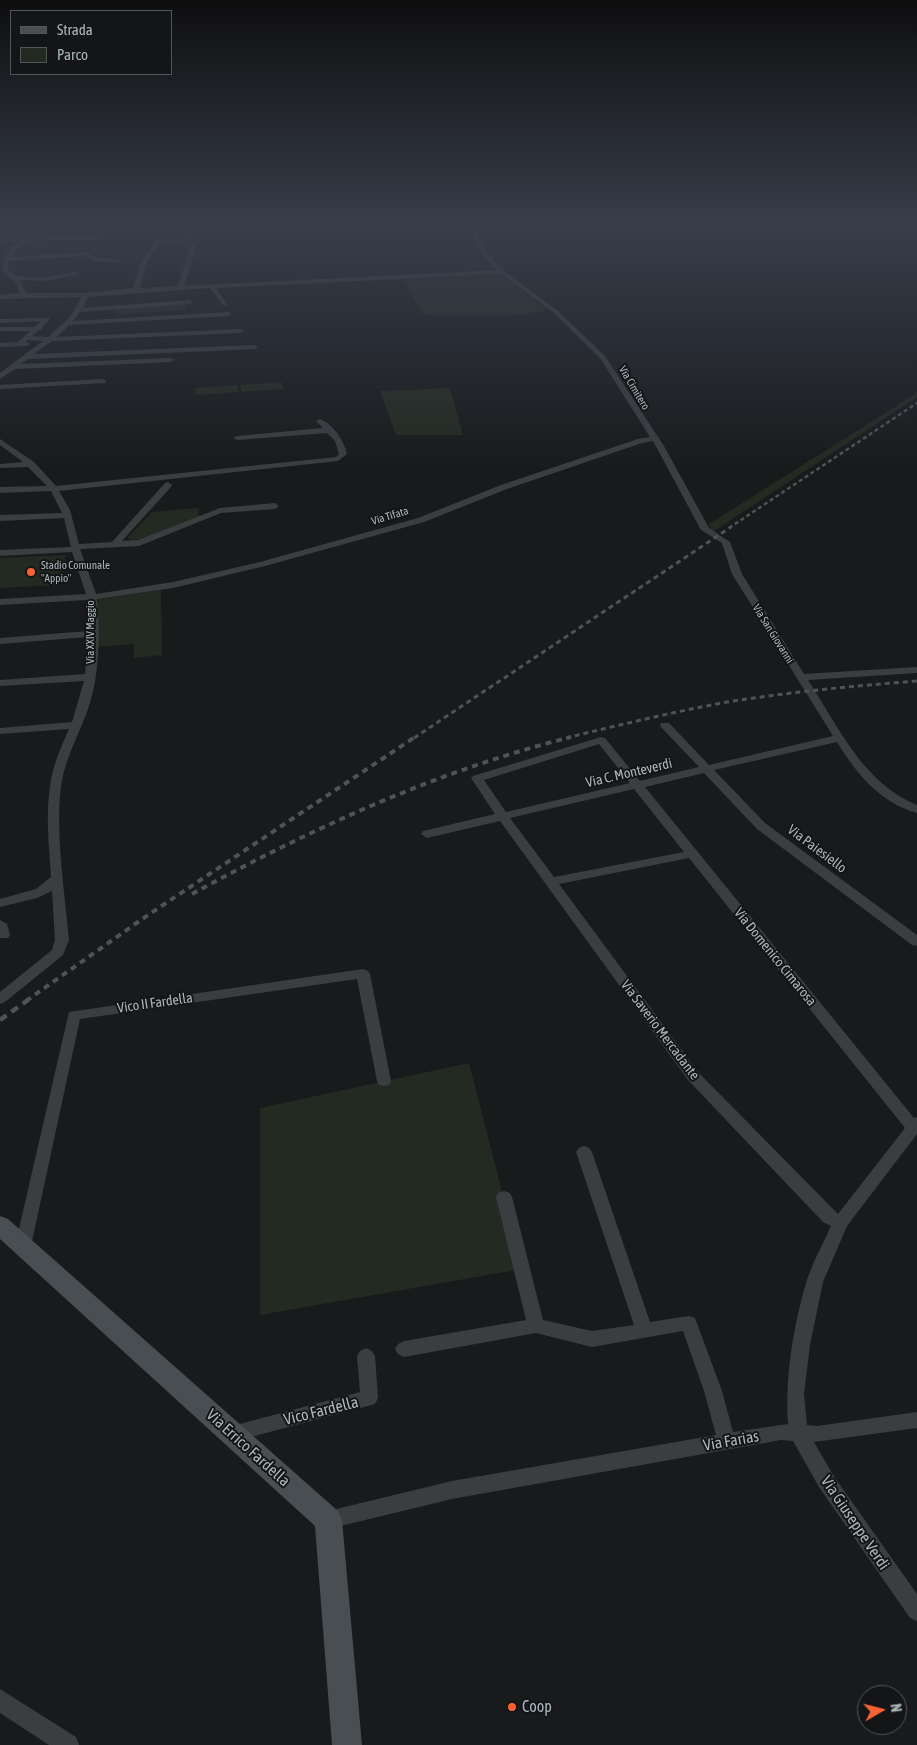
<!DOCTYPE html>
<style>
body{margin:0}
#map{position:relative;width:917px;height:1745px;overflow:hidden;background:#191a1c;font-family:"Asap Condensed",sans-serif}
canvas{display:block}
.legend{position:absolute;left:10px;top:10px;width:162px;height:65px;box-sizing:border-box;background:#141517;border:1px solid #505659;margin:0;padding:6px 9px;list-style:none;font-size:15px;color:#abb7bc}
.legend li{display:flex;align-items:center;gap:10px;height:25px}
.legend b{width:25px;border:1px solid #505659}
.north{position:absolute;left:857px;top:1685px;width:50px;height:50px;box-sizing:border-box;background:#141517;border:1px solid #505659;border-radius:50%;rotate:82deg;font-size:14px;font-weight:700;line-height:20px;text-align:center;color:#abb7bc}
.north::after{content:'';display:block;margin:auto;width:18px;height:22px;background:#fa6233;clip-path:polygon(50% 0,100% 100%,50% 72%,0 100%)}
</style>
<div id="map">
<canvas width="917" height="1745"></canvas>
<ul class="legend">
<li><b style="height:6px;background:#484e51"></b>Strada</li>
<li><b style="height:14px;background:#232a21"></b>Parco</li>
</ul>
<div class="north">N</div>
</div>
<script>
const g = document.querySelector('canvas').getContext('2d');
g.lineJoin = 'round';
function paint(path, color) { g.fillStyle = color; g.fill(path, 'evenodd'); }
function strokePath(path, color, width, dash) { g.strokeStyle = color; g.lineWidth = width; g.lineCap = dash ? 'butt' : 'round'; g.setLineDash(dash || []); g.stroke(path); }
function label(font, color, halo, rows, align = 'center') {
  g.font = font + ' "Asap Condensed",sans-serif'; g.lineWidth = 4; g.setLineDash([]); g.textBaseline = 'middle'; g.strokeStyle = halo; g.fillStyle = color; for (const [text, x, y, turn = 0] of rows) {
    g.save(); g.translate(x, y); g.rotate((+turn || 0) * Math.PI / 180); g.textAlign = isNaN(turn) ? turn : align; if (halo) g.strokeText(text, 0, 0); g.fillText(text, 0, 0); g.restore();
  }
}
const green = new Path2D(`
 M 499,274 L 545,308 L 544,311 C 527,316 436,320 421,312 L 404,279 Z
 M 185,303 L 187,310 L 115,314 L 115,308 Z
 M 281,382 L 283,389 L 242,392 L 240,385 Z
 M 237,385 L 239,392 L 196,395 L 195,388 Z
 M 450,388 L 463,435 L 396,435 L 380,391 Z
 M 917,393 L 917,397 L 713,532 L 711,530 L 709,524 Z
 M 198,508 L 199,517 L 140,539 L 130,540 L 128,537 L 152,512 Z
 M 66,555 L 59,585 L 0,588 L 0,558 Z
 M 161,590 L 162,655 L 134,658 L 134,644 L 98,647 L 98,599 Z
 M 469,1063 L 522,1269 L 260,1315 L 260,1108 Z`);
const street = new Path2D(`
 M 31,227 L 37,227 L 38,231 L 31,238 L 99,236 L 102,238 L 99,240 L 26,241 L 10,257 L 87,252 L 95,257 L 122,260 L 119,262 L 93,261 L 86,256 L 9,261 L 8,270 C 23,284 58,275 76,272 L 79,274 L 47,281 L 20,280 L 26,293 L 86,293 L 133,288 L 141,262 L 156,241 L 187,238 L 190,227 L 196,227 L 191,240 L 160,244 L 147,262 L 140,288 L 178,286 L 191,245 L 194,243 L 197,245 L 184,286 L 497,270 C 484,257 473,246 471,227 L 477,227 L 478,237 L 485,250 L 504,271 L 558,311 L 605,356 L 664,446 L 709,528 L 730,542 L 742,574 L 804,674 L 917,667 L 917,673 L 808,680 C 838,726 863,783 917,805 L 917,813 C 880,803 856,773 837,742 L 714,770 L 765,823 L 917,935 L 917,946 L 912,945 L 757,829 L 704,773 L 645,787 L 914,1118 L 917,1117 L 917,1134 L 847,1226 L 823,1282 L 810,1345 L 804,1394 L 807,1425 L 817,1426 L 917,1412 L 917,1428 L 814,1442 L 833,1475 L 917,1594 L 917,1621 L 910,1618 L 819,1487 L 793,1441 L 781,1440 L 452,1499 L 328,1529 L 321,1527 L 318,1520 L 321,1513 L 328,1511 L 452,1481 L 716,1435 L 704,1391 L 683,1331 L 592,1347 L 536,1333 L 404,1357 L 398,1354 L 395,1349 L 398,1344 L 404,1341 L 526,1320 L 496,1197 L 498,1193 L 504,1191 L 510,1193 L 512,1197 L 543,1320 L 592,1331 L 634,1325 L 576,1152 L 579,1148 L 584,1146 L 589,1148 L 592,1152 L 650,1322 L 689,1316 L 695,1318 L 722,1391 L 733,1432 L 788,1424 C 785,1377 793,1328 806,1283 C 812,1263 823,1244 831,1226 L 823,1222 L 688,1080 L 500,821 L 427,838 L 421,834 L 423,831 L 495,814 L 471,778 L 473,776 L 601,737 L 605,738 L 640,781 L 699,767 L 661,727 L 660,725 L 661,723 L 669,723 L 709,765 L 833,736 L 732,574 L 722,543 L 701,530 L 653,441 L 642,443 L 507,489 L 424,522 L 265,566 L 173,588 L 97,599 C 100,635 100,674 88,709 C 80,732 67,755 62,780 C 54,827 65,892 69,940 L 63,955 L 5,1002 L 0,1004 L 0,992 L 52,950 L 55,940 L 52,891 L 37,898 L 0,907 L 0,899 L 36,889 L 51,877 C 49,845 45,812 51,780 C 54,762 62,745 69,729 L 0,734 L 0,728 L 72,722 L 84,681 L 0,686 L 0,680 L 85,674 L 88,637 L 0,644 L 0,638 L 88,631 L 87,600 L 0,605 L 0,599 L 86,594 L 72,552 L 0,556 L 0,550 L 71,547 L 64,518 L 0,521 L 0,515 L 62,513 L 51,491 L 0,493 L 0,487 L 47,486 L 28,467 L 0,468 L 0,464 L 23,462 L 0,445 L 0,439 L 34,462 L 56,486 L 336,457 L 339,454 L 335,441 L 327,433 L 237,440 L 233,438 L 237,436 L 323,428 L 316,421 L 320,419 C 334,425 343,439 347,454 L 338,461 L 59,491 L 70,510 L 79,544 L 112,542 L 165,483 L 168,482 L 172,485 L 171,487 L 122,541 L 138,540 L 220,508 L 275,503 L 279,506 L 275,509 L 221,513 L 139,546 L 80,549 L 96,594 L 173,582 L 260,562 L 418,518 L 501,485 L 638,439 L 650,437 L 600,358 L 554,313 L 501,274 L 216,288 L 227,304 L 224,306 L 210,288 L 88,297 L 83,308 L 190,300 L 193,302 L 190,304 L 80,312 L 73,321 L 228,312 L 231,314 L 228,316 L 69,325 L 57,337 L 241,329 L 244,331 L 241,333 L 52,341 L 34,354 L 255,345 L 258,347 L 255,349 L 28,359 L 21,364 L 171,358 L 175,360 L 171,362 L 15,369 L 0,379 L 0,373 L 43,341 L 28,340 L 26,342 L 30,344 L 27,346 L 0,347 L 0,343 L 18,342 L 30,331 L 0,331 L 0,327 L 34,327 L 41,321 L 0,323 L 0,319 L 49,318 L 49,320 L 42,327 L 42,330 L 38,331 L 32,336 L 48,337 L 70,317 L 82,297 L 0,299 L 0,295 L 20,293 L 16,283 L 2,270 C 1,257 9,249 19,241 L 0,242 L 0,238 L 24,238 L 32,231 ZM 599,744 L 630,783 L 506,812 L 484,780 ZM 634,789 L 684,852 L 554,877 L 510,818 ZM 689,858 L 905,1128 L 838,1214 L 698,1072 L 559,884 Z
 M 159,227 L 165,227 L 159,235 L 155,235 Z
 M 102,379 L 106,381 L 105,383 L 0,389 L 0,385 Z
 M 0,920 L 7,924 L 10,935 L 8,938 L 0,938 Z
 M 363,969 L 368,971 L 370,974 L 391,1081 L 389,1085 L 384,1086 L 379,1085 L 377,1081 L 357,979 L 80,1019 L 31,1246 L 29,1251 L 23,1253 L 17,1251 L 15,1246 L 69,1012 Z
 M 366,1348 L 372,1351 L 375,1356 L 378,1398 L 375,1404 L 232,1442 L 225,1440 L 223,1434 L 225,1428 L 232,1426 L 360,1392 L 357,1356 L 360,1351 Z
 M 0,1689 L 76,1737 L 79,1745 L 49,1745 L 0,1713 Z`);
const secondary = new Path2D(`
 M 0,1216 L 8,1219 L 338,1511 L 342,1520 L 362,1745 L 332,1745 L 315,1526 L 0,1239 Z`);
const railFar3 = new Path2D(`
 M 729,528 L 917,403`);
const railFar2 = new Path2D(`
 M 414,738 L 731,527
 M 566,738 C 619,725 673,712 727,702 C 790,692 853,686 917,681`);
const railFar1 = new Path2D(`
 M 192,894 C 313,828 437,771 571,737
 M 26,1001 L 148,915 L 415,737`);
const rail = new Path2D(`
 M 0,1020 L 28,1000`);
const markers = [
 [31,572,5,"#fa6233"],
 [512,1707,5,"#fa6233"]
];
const farStreetnames = [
 ["Via Cimitero",634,388,59],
 ["Via Tifata",390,516,-17],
 ["Via XXIV Maggio",91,632,-90],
 ["Via San Giovanni",773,634,58]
];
const farPoinames = [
 ["Stadio Comunale",41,566],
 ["\"Appio\"",41,579]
];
const streetNames = [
 ["Via C. Monteverdi",629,773,-13],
 ["Via Paiesiello",817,849,37],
 ["Via Domenico Cimarosa",775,957,51],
 ["Vico II Fardella",155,1003,-8],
 ["Via Saverio Mercadante",660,1030,53]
];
const nearStreetnames = [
 ["Vico Fardella",321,1411,-14],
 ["Via Farias",731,1441,-10],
 ["Via Errico Fardella",248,1448,42],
 ["Via Giuseppe Verdi",855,1523,56]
];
const nearPoinames = [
 ["Coop",522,1707]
];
paint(green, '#232a21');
paint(street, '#3a3e41');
paint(secondary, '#484e51');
strokePath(railFar3, '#4d5356', 2.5, [4, 3]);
strokePath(railFar2, '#4d5356', 3, [5, 4]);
strokePath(railFar1, '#4d5356', 4, [6, 5]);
strokePath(rail, '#4d5356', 4.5, [8, 6]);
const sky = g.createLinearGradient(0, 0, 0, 471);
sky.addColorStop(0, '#0e0e0f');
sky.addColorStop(0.48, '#383e4b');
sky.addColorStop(1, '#383e4b00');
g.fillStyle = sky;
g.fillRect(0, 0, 917, 471);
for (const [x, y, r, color] of markers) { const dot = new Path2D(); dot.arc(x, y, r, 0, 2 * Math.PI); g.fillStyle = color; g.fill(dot); strokePath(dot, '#141517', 2); }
label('11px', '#abb7bc', '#141517', farStreetnames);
label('11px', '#abb7bc', '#141517', farPoinames, 'left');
label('14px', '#abb7bc', '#141517', streetNames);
label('16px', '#abb7bc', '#141517', nearStreetnames);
label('16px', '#abb7bc', '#141517', nearPoinames, 'left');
</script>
